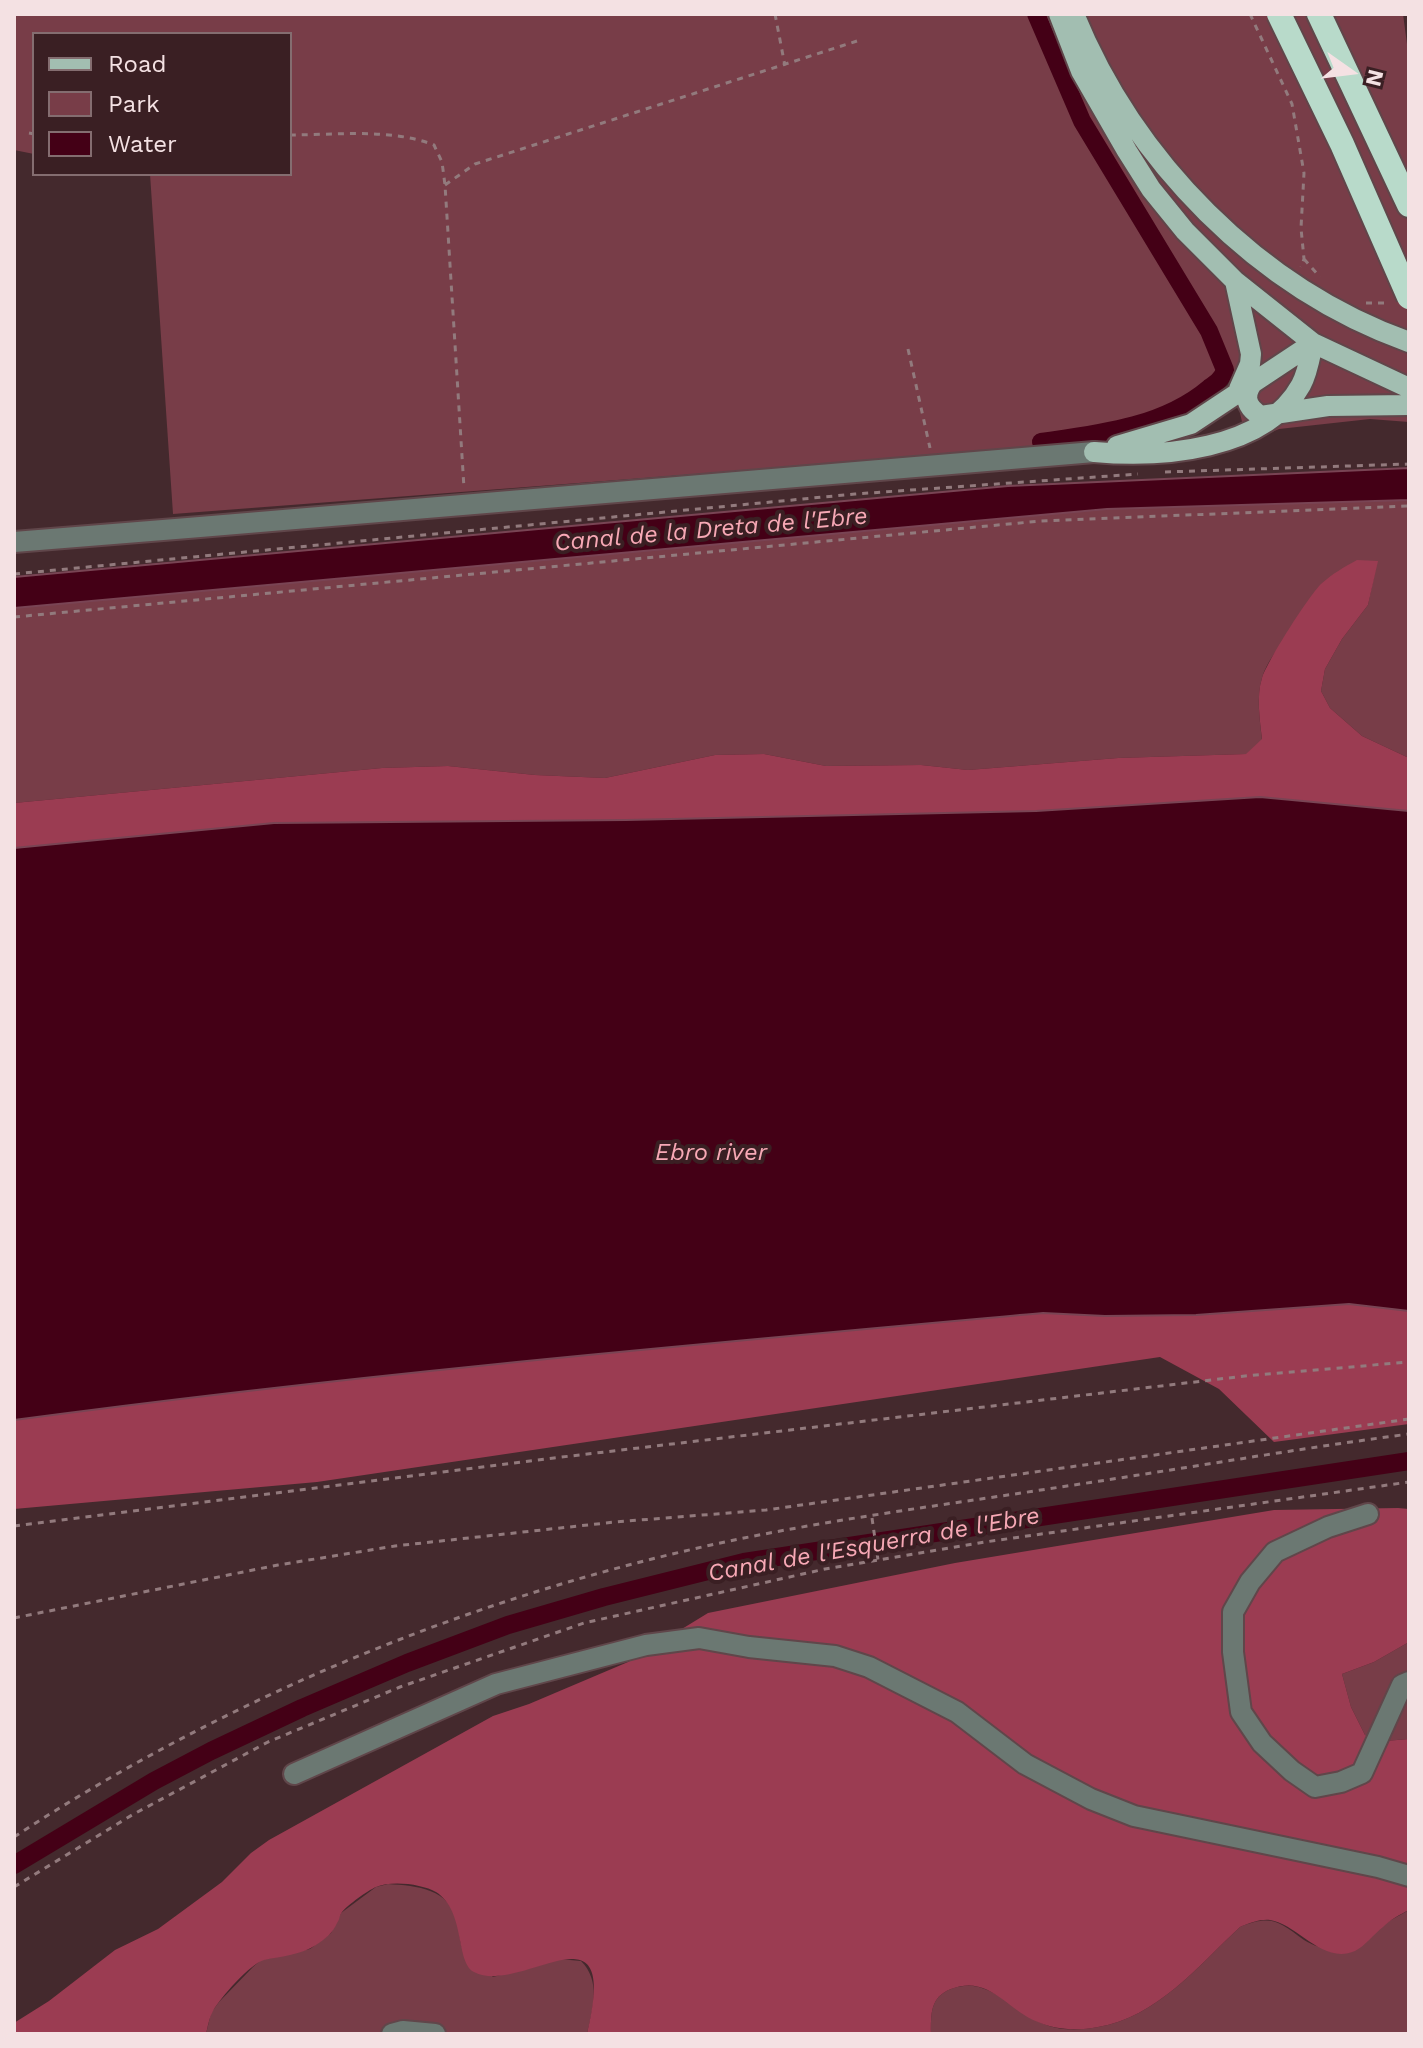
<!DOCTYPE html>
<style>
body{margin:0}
#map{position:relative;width:1423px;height:2048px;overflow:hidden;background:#44292d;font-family:"Work Sans",sans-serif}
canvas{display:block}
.frame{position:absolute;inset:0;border:16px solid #f4e1e3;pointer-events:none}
.legend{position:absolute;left:32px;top:32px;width:260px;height:144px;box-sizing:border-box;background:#3a1f23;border:2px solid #846d70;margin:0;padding:10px 14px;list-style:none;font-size:24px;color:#f4e1e3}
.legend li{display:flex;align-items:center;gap:16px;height:40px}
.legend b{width:40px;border:2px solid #846d70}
.north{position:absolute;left:1311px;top:32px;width:80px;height:80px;-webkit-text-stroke:6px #3a1f23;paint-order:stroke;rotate:104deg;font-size:22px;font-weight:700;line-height:32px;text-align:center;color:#f4e1e3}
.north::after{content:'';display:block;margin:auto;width:28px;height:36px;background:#f4e1e3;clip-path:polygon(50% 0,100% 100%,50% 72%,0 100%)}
</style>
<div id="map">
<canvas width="1423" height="2048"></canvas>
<div class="frame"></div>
<ul class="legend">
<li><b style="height:10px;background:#a2beb1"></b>Road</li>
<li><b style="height:22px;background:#783d48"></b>Park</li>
<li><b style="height:22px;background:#440016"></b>Water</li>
</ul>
<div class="north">N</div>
</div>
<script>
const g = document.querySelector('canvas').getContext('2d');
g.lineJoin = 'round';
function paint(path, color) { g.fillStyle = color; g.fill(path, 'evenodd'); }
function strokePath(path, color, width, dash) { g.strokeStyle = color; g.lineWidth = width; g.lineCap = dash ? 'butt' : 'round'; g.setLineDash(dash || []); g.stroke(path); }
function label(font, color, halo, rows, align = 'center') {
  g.font = font + ' "Work Sans",sans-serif'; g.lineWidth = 8; g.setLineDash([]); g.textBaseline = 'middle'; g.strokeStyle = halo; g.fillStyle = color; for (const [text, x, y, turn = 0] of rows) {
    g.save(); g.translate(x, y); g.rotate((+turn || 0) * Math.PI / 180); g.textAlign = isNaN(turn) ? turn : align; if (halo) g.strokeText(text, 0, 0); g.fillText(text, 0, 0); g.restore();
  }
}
const green = new Path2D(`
 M 14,14 L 1403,14 L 1409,59 L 1409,422 L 1370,419 L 1279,429 L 1247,443 L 1232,379 L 1160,425 L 1076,445 L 173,514 L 150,174 L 290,174 L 290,34 L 34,34 L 34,154 L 14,150 Z
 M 1409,500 L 1409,758 L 1362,736 L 1330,708 L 1321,691 L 1325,669 L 1342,639 L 1368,605 L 1377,561 C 1342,591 1275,635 1262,678 C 1256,697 1260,721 1262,740 L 1247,754 L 1118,758 L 968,770 L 921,765 L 826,766 L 764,754 L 715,755 L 605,778 L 535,775 L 448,766 L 382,768 L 14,803 L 14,608 L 1107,509 Z
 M 1409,1642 L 1409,1739 L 1385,1741 L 1365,1735 L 1351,1707 L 1342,1674 L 1374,1662 Z
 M 388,1884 C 418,1886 449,1888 458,1923 C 460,1932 459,1945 465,1953 C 472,1962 485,1970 493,1977 L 559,1959 L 581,1961 C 601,1981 593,2008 587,2034 L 206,2034 L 211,2013 L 219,2002 L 253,1967 L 261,1960 L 310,1949 L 331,1933 L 341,1913 L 376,1887 Z
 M 1409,1910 L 1409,2034 L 931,2034 C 931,2014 930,1997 951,1989 C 990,1974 1015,2015 1049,2026 C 1064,2031 1083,2030 1098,2027 C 1157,2017 1198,1966 1240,1927 C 1272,1914 1279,1922 1304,1940 C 1313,1946 1324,1948 1334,1952 Z`);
const forest = new Path2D(`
 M 1357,560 L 1378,561 L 1368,605 L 1342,639 L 1325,669 L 1321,691 L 1330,708 L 1362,736 L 1409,758 L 1409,811 L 1260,797 L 1036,811 L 626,820 L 274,823 L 14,848 L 14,803 L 382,768 L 448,766 L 535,775 L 605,778 L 715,755 L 764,754 L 826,766 L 921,765 L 968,770 L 1118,758 L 1246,754 L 1262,739 C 1260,721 1256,696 1262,678 C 1268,660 1308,597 1321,584 C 1332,574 1344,567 1357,560 Z
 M 1349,1304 L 1409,1311 L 1409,1424 L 1274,1442 L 1219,1389 L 1160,1357 L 317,1482 L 14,1509 L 14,1420 C 356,1374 699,1344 1043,1313 C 1145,1319 1246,1311 1349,1304 Z
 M 1398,1508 L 1409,1509 L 1409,1642 L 1374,1662 L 1342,1674 L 1351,1707 L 1365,1735 L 1385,1741 L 1409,1739 L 1409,1910 C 1399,1915 1391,1919 1383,1927 C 1374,1934 1365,1946 1355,1951 C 1322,1965 1298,1924 1270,1920 C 1260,1919 1250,1923 1240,1927 C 1198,1966 1157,2017 1098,2027 C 1078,2031 1056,2030 1038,2022 C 1007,2010 989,1974 951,1989 C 930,1997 931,2014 931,2034 L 587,2034 C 621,1895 522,1997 474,1972 C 455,1962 466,1911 436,1892 C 423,1884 391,1880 376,1887 C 367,1891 349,1904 342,1912 C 339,1916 340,1919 337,1923 C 333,1933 325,1939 316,1945 C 301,1955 282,1956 264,1960 C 251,1963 220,1998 213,2011 C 209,2018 208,2026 206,2034 L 14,2034 L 14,2023 L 49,2001 L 115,1950 L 158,1929 L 222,1882 L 251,1853 L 269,1840 L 493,1716 L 529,1704 L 628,1662 L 708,1613 L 955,1563 L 1274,1510 Z`);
const water = new Path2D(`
 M 1409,468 L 1409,500 L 1107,509 L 14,608 L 14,577 L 1008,486 Z
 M 1260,797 L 1409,811 L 1409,1311 L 1349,1304 L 1196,1315 L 1105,1316 L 1043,1313 C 699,1344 356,1374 14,1420 L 14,848 L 274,823 L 626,820 L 1036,811 Z`);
const canal = new Path2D(`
 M 1036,14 L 1082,121 L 1209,331 L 1225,370 C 1222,379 1216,383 1209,388 C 1163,427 1098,434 1041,442
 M 14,1865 L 154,1781 L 211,1751 L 302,1708 L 407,1663 L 508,1625 L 604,1597 L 744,1562 L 1409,1461`);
const path = new Path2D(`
 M 775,14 L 785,66
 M 1250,14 L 1292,104 L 1304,173 L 1301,228 L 1304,259 L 1301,267
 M 29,133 L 34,134
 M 290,135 C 336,135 391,128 434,145 L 442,162 L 445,185 L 464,488
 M 445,185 L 475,164 L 857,41
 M 1304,259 L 1320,277
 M 1366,303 L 1390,303
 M 908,349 L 930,448
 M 1165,472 L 1409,464
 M 14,574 L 855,494 L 1138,474
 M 14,617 L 1041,521 L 1409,506
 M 872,1518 L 878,1560
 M 14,1526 L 554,1458 L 1245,1376 L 1409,1362
 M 14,1618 L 278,1565 L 395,1546 L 615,1522 L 766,1510 L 1409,1419
 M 14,1837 C 232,1694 484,1592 739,1539 C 847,1517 958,1503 1067,1486 C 1181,1469 1295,1449 1409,1434
 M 14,1887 L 132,1815 L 268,1742 L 400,1687 L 584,1623 L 825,1569 L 985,1542 L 1409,1482`);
const minor = new Path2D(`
 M 14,542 C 374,513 734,485 1094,452
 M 1368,1514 L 1328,1527 L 1275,1552 L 1250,1582 L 1233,1612 L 1233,1652 L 1241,1712 L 1262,1743 L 1292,1771 L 1315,1787 L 1341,1782 L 1362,1773 L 1402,1685 L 1409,1682
 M 294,1774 L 496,1684 L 646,1645 L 699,1638 L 749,1647 L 835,1656 L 869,1667 L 957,1712 L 1025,1764 L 1091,1799 L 1134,1816 L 1378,1867 L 1409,1876
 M 392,2034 L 403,2031 L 435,2034`);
const major = new Path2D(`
 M 1059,14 L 1081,71 L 1127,151 L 1151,189 L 1185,231 L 1235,281 L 1313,343 L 1409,388
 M 1074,14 C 1134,161 1258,288 1409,342
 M 1235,281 L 1251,354 L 1250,364 L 1239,389
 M 1256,379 C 1243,393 1244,406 1261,416 L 1328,406 L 1409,405
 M 1117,446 L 1191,424 L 1313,343
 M 1094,452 C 1160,458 1265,451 1301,385 C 1308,372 1310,357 1313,343`);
const highway = new Path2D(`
 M 1319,14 L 1409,205`);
const highwayBridge = new Path2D(`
 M 1279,14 L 1342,144 L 1409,297`);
const waterNames = [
 ["Canal de la Dreta de l'Ebre",711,530,-5],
 ["Ebro river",711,1153],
 ["Canal de l'Esquerra de l'Ebre",874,1545,-10]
];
paint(green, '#783d48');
paint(forest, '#9b3c52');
paint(water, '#440016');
strokePath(water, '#794454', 2);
strokePath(canal, '#440016', 18);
strokePath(minor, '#60464a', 24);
strokePath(major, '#60464a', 24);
strokePath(highway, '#60464a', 28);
strokePath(path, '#927a7d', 3, [6, 6]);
strokePath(minor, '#6b7872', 20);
strokePath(major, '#a2beb1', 20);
strokePath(highway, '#b8daca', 24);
strokePath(highwayBridge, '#60464a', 28, []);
strokePath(highwayBridge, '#b8daca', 24);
label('italic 24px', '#f7a8b5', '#3a1f23', waterNames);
</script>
